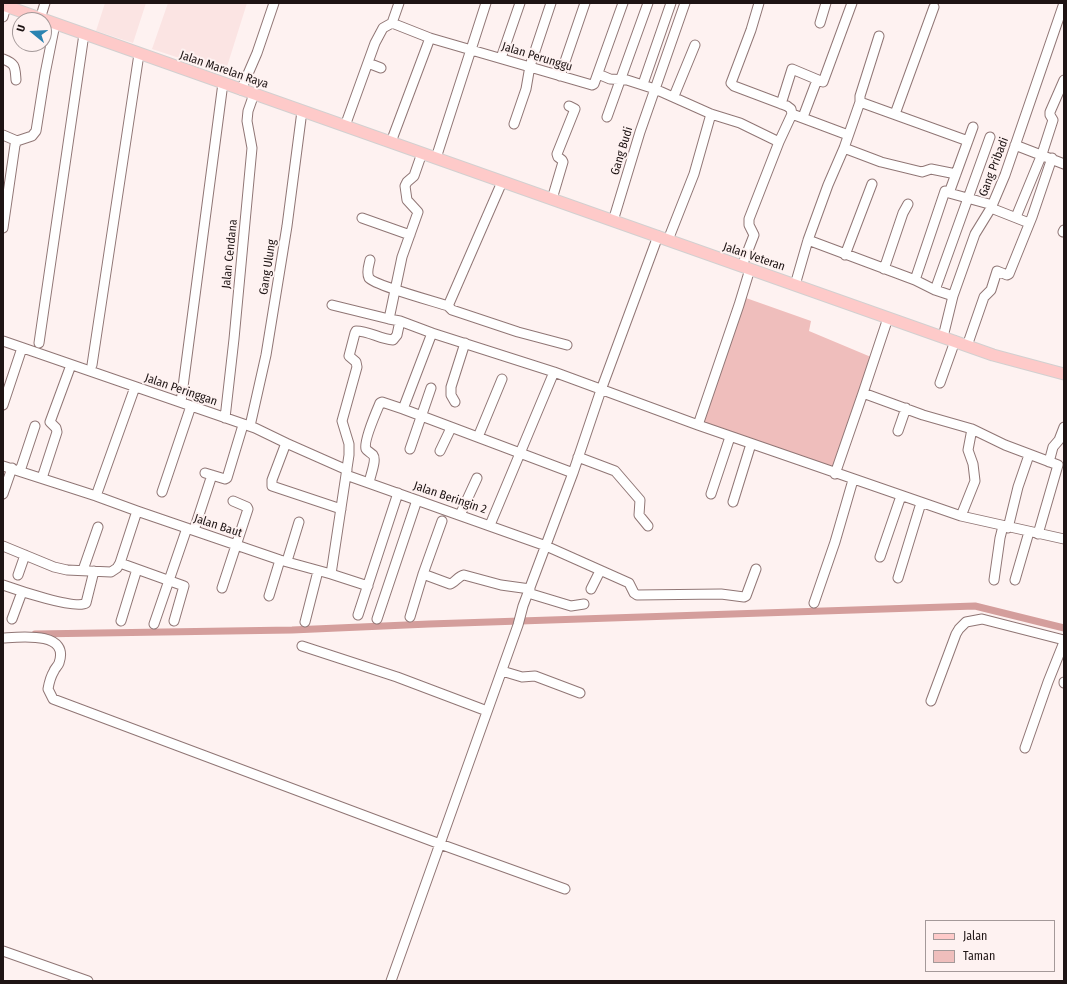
<!DOCTYPE html>
<style>
body{margin:0}
#map{position:relative;width:1067px;height:984px;overflow:hidden;background:#fef2f1;font-family:"Fira Sans Condensed",sans-serif}
canvas{display:block}
.frame{position:absolute;inset:0;border:4px solid #1e1414;pointer-events:none}
.legend{position:absolute;left:925px;top:920px;width:130px;height:52px;box-sizing:border-box;background:#fef2f1;border:1px solid #a49999;margin:0;padding:5px 7px;list-style:none;font-size:12px;color:#1e1414}
.legend li{display:flex;align-items:center;gap:8px;height:20px}
.legend b{width:20px;border:1px solid #a49999}
.north{position:absolute;left:12px;top:12px;width:40px;height:40px;box-sizing:border-box;background:#fef2f1;border:1px solid #a49999;border-radius:50%;rotate:288deg;font-size:11px;font-weight:700;line-height:16px;text-align:center;color:#1e1414}
.north::after{content:'';display:block;margin:auto;width:14px;height:18px;background:#2a83b1;clip-path:polygon(50% 0,100% 100%,50% 72%,0 100%)}
</style>
<div id="map">
<canvas width="1067" height="984"></canvas>
<div class="frame"></div>
<ul class="legend">
<li><b style="height:5px;background:#fecac9"></b>Jalan</li>
<li><b style="height:11px;background:#efbebc"></b>Taman</li>
</ul>
<div class="north">U</div>
</div>
<script>
const g = document.querySelector('canvas').getContext('2d');
g.lineJoin = 'round';
function paint(path, color) { g.fillStyle = color; g.fill(path, 'evenodd'); }
function strokePath(path, color, width, dash) { g.strokeStyle = color; g.lineWidth = width; g.lineCap = dash ? 'butt' : 'round'; g.setLineDash(dash || []); g.stroke(path); }
function label(font, color, halo, rows, align = 'center') {
  g.font = font + ' "Fira Sans Condensed",sans-serif'; g.lineWidth = 4; g.setLineDash([]); g.textBaseline = 'middle'; g.strokeStyle = halo; g.fillStyle = color; for (const [text, x, y, turn = 0] of rows) {
    g.save(); g.translate(x, y); g.rotate((+turn || 0) * Math.PI / 180); g.textAlign = isNaN(turn) ? turn : align; if (halo) g.strokeText(text, 0, 0); g.fillText(text, 0, 0); g.restore();
  }
}
const built = new Path2D(`
 M 105,3 L 146,3 L 133,43 L 96,31 Z
 M 168,3 L 247,3 L 225,73 L 152,49 Z`);
const green = new Path2D(`
 M 746,298 L 811,321 L 809,331 L 871,357 L 833,470 L 703,423 Z`);
const canal = new Path2D(`
 M 35,634 L 292,630 L 429,624 L 975,606 L 1064,628`);
const minor = new Path2D(`
 M 3,17 L 6,7
 M 40,19 L 45,3
 M 392,23 L 430,38 L 592,85 L 594,84 L 623,3
 M 392,23 L 399,3
 M 820,23 L 826,3
 M 501,58 L 520,3
 M 3,59 C 16,64 15,67 16,80
 M 368,63 L 381,68
 M 598,74 L 610,79 L 627,80 L 655,89 L 711,114 L 740,123 L 779,142
 M 560,76 L 585,3
 M 643,84 L 671,3
 M 241,90 L 257,53 L 274,3
 M 674,96 L 695,45
 M 860,102 L 860,96 L 879,36
 M 781,104 L 792,69 L 823,82 L 852,3
 M 792,114 L 848,135
 M 895,114 L 934,7
 M 607,117 L 648,3
 M 803,117 L 817,80
 M 514,124 L 526,89 L 530,66 L 551,3
 M 345,126 L 375,43 L 383,28 L 392,23
 M 3,135 L 17,141
 M 391,142 L 430,38
 M 1015,145 L 1064,164
 M 844,148 L 881,162 L 922,172 L 931,169 L 956,174
 M 422,153 L 414,176 L 407,182 L 405,186 L 407,200 L 418,212 L 402,257 L 389,319 L 400,321 L 432,333 L 554,372 L 698,425 L 961,516 L 1064,539
 M 436,158 L 486,3
 M 502,182 L 448,306 L 452,310 L 518,332 L 567,345
 M 949,193 L 989,204 L 991,208 L 1029,223
 M 552,199 L 563,162 L 562,160 L 558,157 L 557,154 L 575,109 L 569,106
 M 1016,217 L 1042,154 L 1053,120 L 1050,115 L 1050,112 L 1064,80
 M 362,218 L 410,235
 M 613,221 L 640,132 L 685,3
 M 3,228 L 15,145 L 17,141 L 32,136 L 36,131 L 45,74 L 55,24
 M 1063,232 L 1064,230
 M 668,240 L 694,174 L 711,114
 M 808,240 L 915,280 L 935,290 L 953,296
 M 845,255 L 872,184
 M 370,260 C 369,265 366,272 369,278 C 374,285 436,302 448,306
 M 742,266 L 754,235 L 749,225 L 749,219 L 779,142 L 792,114 L 791,109 L 787,106 L 734,86 L 731,83 L 751,30 L 759,3
 M 884,269 L 903,213 L 908,204
 M 915,280 L 945,191 L 949,193 L 973,127
 M 795,285 L 808,240 L 828,185 L 844,148 L 860,102 L 968,141
 M 935,290 L 990,137
 M 332,305 L 389,319
 M 432,333 L 403,409 L 573,473
 M 943,337 L 953,296 L 975,234 L 991,208 L 1005,175 L 1064,3
 M 3,341 L 255,428 L 286,443 L 347,470
 M 39,343 L 84,34
 M 967,346 L 984,297 L 991,290 L 997,271 L 1007,275 L 1009,274 L 1032,217 L 1052,158
 M 92,365 L 139,54
 M 940,383 L 955,341
 M 863,393 L 923,415 L 972,429 L 1005,445 L 1058,465 L 1038,534
 M 181,402 L 223,83
 M 455,402 L 451,395 L 451,387 L 465,343
 M 3,405 L 22,348
 M 225,418 L 234,339 L 252,148 L 247,121 L 248,111 L 254,94
 M 698,425 L 739,305 L 750,269
 M 250,426 L 266,355 L 287,226 L 302,111
 M 898,431 L 906,408
 M 478,437 L 502,379
 M 286,443 L 272,480 L 272,486 L 341,509
 M 410,449 L 431,388
 M 440,451 L 451,428
 M 578,457 L 615,471 L 640,500 L 639,515 L 648,526
 M 1049,462 L 1053,447 L 1059,440 L 1064,427
 M 3,466 L 96,496 L 137,511 L 280,560 L 331,574 L 349,455 L 349,444 L 342,421 L 357,367 L 356,362 L 349,356 L 355,333 L 356,331 C 369,331 380,339 393,340 L 397,335 L 400,321
 M 20,471 L 35,426
 M 205,473 L 225,479 L 227,478 L 243,425
 M 835,474 L 863,393 L 888,318
 M 346,475 L 546,546 L 629,583 L 634,593 L 637,595 L 721,594 L 744,597 L 746,596 L 756,569
 M 42,478 L 57,432 L 56,428 L 50,422 L 71,365
 M 369,483 C 370,476 377,460 373,455 C 371,453 367,451 366,449 C 363,442 377,410 380,403 L 382,402 L 403,409
 M 162,492 L 191,406
 M 3,494 L 12,468
 M 711,494 L 730,437
 M 96,496 L 135,387
 M 733,502 L 751,444
 M 460,515 L 477,478
 M 961,516 L 975,481 L 973,464 L 968,450 L 972,429
 M 490,525 L 554,372
 M 1008,528 L 1018,487 L 1029,455
 M 194,530 L 212,475
 M 3,546 L 54,567 L 67,570 L 111,572 L 117,568 L 120,563 L 137,511
 M 880,557 L 901,496
 M 287,561 L 299,522
 M 120,563 L 184,586 L 174,621
 M 83,570 L 98,527
 M 331,574 L 368,586
 M 423,574 L 450,584 C 455,583 458,576 464,575 L 501,585 L 530,589
 M 18,575 L 25,555
 M 898,578 L 921,503
 M 994,580 L 1000,538 L 1003,526
 M 1015,580 L 1029,532
 M 3,585 C 17,590 76,610 86,603 L 94,571
 M 222,588 L 248,509 L 247,507 L 233,501
 M 591,589 L 600,571
 M 528,593 L 571,606 L 584,604
 M 269,596 L 280,560
 M 814,603 L 835,542 L 853,480
 M 358,615 L 398,493
 M 410,617 L 423,574 L 442,521
 M 12,619 L 22,592
 M 377,619 L 417,500
 M 121,621 L 137,569
 M 305,622 L 318,571
 M 154,624 L 187,528
 M 3,638 C 20,637 70,631 59,663 C 58,666 55,668 54,671 C 51,676 49,683 48,689 L 53,699 L 440,844 L 565,889
 M 302,646 L 397,677 L 487,711
 M 502,671 L 522,677 L 535,676 L 580,693
 M 1064,682 L 1064,683
 M 931,701 L 956,634 L 959,629 L 966,622 L 982,619 L 1064,640
 M 1025,748 L 1048,682 L 1064,642
 M 3,951 L 88,981
 M 391,981 L 518,625 L 523,606 L 573,473 L 601,390 L 658,236`);
const major = new Path2D(`
 M 3,5 L 993,355 L 1064,374`);
const streetNames = [
 ["Jalan Perunggu",537,57,17],
 ["Jalan Marelan Raya",224,70,19],
 ["Gang Budi",622,151,-73],
 ["Gang Pribadi",994,167,-69],
 ["Jalan Cendana",230,254,-84],
 ["Jalan Veteran",754,257,19],
 ["Gang Ulung",268,267,-81],
 ["Jalan Peringgan",181,390,19],
 ["Jalan Beringin 2",450,498,19],
 ["Jalan Baut",218,526,18]
];
paint(built, '#fbe4e3');
paint(green, '#efbebc');
strokePath(canal, '#d49e9c', 7);
strokePath(minor, '#907675', 11);
strokePath(major, '#d2d0d0', 13);
strokePath(minor, '#fff', 9);
strokePath(major, '#fecac9', 11);
label('12px', '#1e1414', '#fef2f1', streetNames);
</script>
